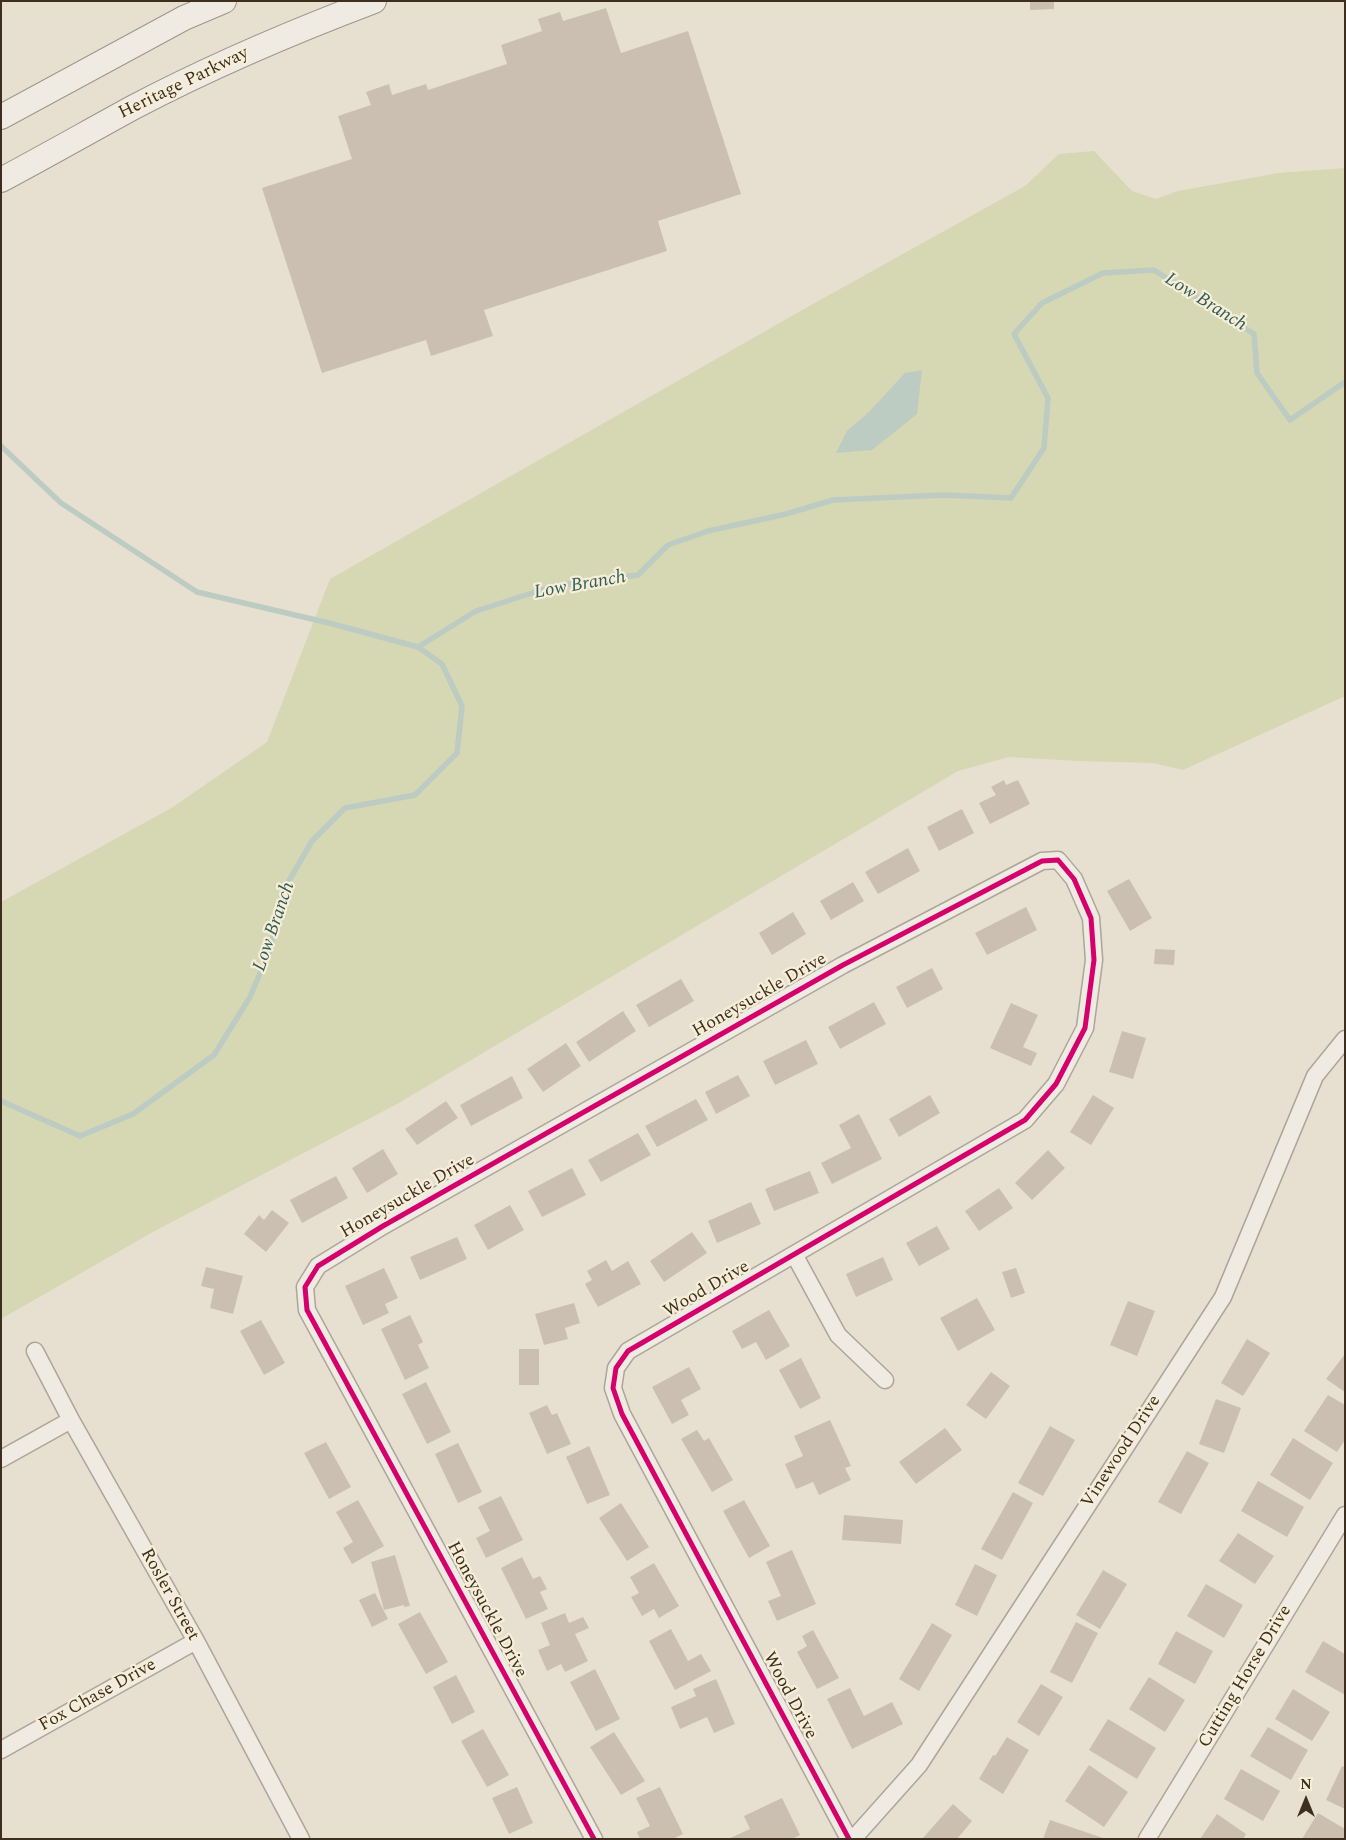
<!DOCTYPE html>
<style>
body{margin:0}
#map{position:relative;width:1346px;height:1840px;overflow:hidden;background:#e7e0d1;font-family:Spectral,serif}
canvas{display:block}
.frame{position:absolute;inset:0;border:2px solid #3d2e20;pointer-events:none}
.north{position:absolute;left:1281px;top:1775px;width:50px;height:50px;-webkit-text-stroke:4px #f7eed8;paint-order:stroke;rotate:0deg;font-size:14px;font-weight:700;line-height:20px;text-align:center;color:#3d2e20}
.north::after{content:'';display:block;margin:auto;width:18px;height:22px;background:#3d2e20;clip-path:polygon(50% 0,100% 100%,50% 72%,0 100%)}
</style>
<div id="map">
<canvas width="1346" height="1840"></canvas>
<div class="frame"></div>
<div class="north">N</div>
</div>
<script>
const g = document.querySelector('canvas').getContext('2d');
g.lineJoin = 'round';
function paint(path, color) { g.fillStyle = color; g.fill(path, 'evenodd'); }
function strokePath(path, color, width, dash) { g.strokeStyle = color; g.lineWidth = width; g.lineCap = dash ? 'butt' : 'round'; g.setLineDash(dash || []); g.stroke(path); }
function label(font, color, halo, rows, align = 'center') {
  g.font = font + ' Spectral,serif'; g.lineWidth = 4.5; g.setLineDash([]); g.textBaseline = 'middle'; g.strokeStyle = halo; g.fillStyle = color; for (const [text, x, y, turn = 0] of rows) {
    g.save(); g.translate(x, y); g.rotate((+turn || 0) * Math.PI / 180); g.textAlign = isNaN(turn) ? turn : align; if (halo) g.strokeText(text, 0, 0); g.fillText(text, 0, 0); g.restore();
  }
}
const green = new Path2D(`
 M 1094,151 L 1132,191 L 1156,199 L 1178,191 L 1279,173 L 1345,168 L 1345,696 L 1183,770 L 1153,763 L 1078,761 L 1009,757 L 958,771 L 397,1104 L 151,1233 L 1,1319 L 1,902 L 173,807 L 267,742 L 330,579 L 804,309 L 1025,186 L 1059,154 Z`);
const water = new Path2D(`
 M 922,370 L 917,414 L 872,450 L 836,453 L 847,431 L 869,412 L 905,373 Z`);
const stream = new Path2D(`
 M 1,446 L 61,503 L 197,592 L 329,623 L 418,647
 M 1,1101 L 80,1136 L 133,1114 L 214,1055 L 250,997 L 270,950 L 283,891 L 312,841 L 345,808 L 415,795 L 457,753 L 462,706 L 442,664 L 418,647 L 476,611 L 554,586 L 638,575 L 668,545 L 708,531 L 786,514 L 833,500 L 944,495 L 1011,498 L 1044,448 L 1048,398 L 1014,334 L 1042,303 L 1103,273 L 1154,270 L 1254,334 L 1257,373 L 1290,420 L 1345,382`);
const building = new Path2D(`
 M 1030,1 L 1054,1 L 1054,9 L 1030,10 Z
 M 606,8 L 621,53 L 688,31 L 741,194 L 658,221 L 667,251 L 484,310 L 493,336 L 431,356 L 426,340 L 322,373 L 262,188 L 352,159 L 338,116 L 371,105 L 366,92 L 389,84 L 392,95 L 426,84 L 428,90 L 507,64 L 501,45 L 542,31 L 538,19 L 560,12 L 563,21 Z
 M 1004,780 L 1006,785 L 1018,780 L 1030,804 L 990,824 L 979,803 L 996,795 L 991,787 Z
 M 962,809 L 974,833 L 939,851 L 927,827 Z
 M 908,848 L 920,871 L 878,894 L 865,872 Z
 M 1129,879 L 1152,918 L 1130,931 L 1107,891 Z
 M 853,882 L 864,901 L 831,920 L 820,901 Z
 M 1026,907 L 1037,930 L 987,955 L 975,933 Z
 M 793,912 L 806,934 L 772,955 L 759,933 Z
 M 1155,949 L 1175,950 L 1174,965 L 1154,964 Z
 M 932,968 L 943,989 L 907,1008 L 896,987 Z
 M 681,979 L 694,1001 L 649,1027 L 636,1005 Z
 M 874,1002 L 886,1024 L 840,1049 L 828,1027 Z
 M 1011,1003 L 1038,1015 L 1023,1047 L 1037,1053 L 1031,1066 L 990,1048 Z
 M 623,1011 L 636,1031 L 589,1062 L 576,1042 Z
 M 1122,1031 L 1146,1038 L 1133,1079 L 1109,1072 Z
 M 806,1040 L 818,1064 L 775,1085 L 763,1061 Z
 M 566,1043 L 581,1066 L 543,1092 L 527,1069 Z
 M 738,1075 L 750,1096 L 716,1114 L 705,1092 Z
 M 512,1076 L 523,1098 L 471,1126 L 460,1105 Z
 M 930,1095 L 940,1113 L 899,1137 L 889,1119 Z
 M 1093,1095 L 1114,1108 L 1091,1145 L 1070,1132 Z
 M 696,1099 L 708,1120 L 657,1147 L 645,1126 Z
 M 446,1101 L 458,1118 L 417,1145 L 405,1129 Z
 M 859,1114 L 882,1159 L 832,1184 L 821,1163 L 851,1148 L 839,1125 Z
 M 638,1133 L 651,1155 L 601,1182 L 588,1160 Z
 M 383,1149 L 398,1174 L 367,1193 L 352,1168 Z
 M 1048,1150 L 1065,1168 L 1032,1200 L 1015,1183 Z
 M 572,1168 L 586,1195 L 542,1217 L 528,1191 Z
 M 810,1171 L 819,1193 L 774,1211 L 765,1189 Z
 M 336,1176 L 348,1198 L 302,1223 L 290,1200 Z
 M 999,1188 L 1013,1208 L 979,1231 L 965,1211 Z
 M 751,1202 L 761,1224 L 717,1243 L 708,1221 Z
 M 510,1205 L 524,1230 L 488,1250 L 474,1225 Z
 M 272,1210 L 289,1223 L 266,1252 L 244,1234 L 259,1215 L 264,1220 Z
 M 937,1226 L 950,1249 L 919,1266 L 906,1243 Z
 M 692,1232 L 707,1253 L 664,1282 L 650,1261 Z
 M 457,1237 L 467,1259 L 420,1280 L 410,1257 Z
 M 883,1257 L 893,1280 L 856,1297 L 846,1274 Z
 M 606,1260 L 612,1271 L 628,1261 L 641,1284 L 598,1307 L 585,1284 L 592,1280 L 587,1271 Z
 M 206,1267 L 243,1276 L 233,1314 L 210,1308 L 214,1289 L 201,1286 Z
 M 384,1268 L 398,1298 L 385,1304 L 389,1313 L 363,1325 L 345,1286 Z
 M 1016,1268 L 1025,1293 L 1011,1298 L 1002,1272 Z
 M 977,1298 L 995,1330 L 958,1351 L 940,1318 Z
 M 1128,1301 L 1155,1311 L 1137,1356 L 1110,1345 Z
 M 574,1303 L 580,1323 L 565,1328 L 568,1339 L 544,1345 L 535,1314 Z
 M 769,1310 L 790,1346 L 766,1360 L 756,1342 L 742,1349 L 732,1331 Z
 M 410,1315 L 423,1342 L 418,1345 L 429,1368 L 405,1380 L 381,1329 Z
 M 261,1320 L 285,1363 L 264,1375 L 240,1331 Z
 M 1247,1339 L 1270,1353 L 1243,1396 L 1221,1383 Z
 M 519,1349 L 539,1349 L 539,1385 L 519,1385 Z
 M 1345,1354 L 1345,1392 L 1326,1379 Z
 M 801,1358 L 821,1398 L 800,1409 L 779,1370 Z
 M 689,1367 L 701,1389 L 681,1400 L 689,1415 L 672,1424 L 652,1387 Z
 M 991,1372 L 1010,1386 L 986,1419 L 966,1405 Z
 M 426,1382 L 451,1432 L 427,1444 L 402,1394 Z
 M 1328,1395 L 1345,1405 L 1345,1440 L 1337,1452 L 1304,1431 Z
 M 1216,1399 L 1241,1408 L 1224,1453 L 1199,1444 Z
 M 547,1405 L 552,1415 L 557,1413 L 571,1444 L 547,1454 L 529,1413 Z
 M 830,1420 L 851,1466 L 845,1468 L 851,1480 L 819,1495 L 813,1482 L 796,1489 L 785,1464 L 803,1456 L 794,1436 Z
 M 1050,1426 L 1075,1440 L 1043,1496 L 1018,1483 Z
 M 945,1428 L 962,1450 L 916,1484 L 899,1462 Z
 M 697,1430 L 704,1441 L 709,1438 L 733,1480 L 712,1492 L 681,1439 Z
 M 1293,1438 L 1333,1463 L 1310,1500 L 1270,1475 Z
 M 326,1442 L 351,1487 L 329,1499 L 304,1453 Z
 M 458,1443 L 482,1492 L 458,1503 L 435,1454 Z
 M 589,1446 L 610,1495 L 587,1504 L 566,1457 Z
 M 1187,1451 L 1209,1463 L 1181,1514 L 1158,1502 Z
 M 1258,1481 L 1304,1507 L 1287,1537 L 1241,1511 Z
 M 1013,1492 L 1033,1503 L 1002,1560 L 981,1549 Z
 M 501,1496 L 523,1540 L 486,1558 L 476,1538 L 490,1531 L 478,1507 Z
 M 358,1500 L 384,1546 L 352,1564 L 343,1548 L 353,1542 L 336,1512 Z
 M 744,1500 L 770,1546 L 749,1558 L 723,1511 Z
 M 621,1503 L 649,1547 L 627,1561 L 599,1518 Z
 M 844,1515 L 903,1520 L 901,1544 L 842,1540 Z
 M 1238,1533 L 1274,1556 L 1255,1584 L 1219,1561 Z
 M 792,1550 L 816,1604 L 777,1621 L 768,1601 L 781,1596 L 766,1562 Z
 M 395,1555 L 410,1606 L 404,1607 L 404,1605 L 384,1610 L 371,1562 Z
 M 522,1557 L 533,1579 L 540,1576 L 547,1589 L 540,1592 L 548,1609 L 526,1619 L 501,1568 Z
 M 654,1563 L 679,1606 L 659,1618 L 654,1609 L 642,1616 L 631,1597 L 639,1593 L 630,1577 Z
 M 975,1564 L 997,1575 L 977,1616 L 955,1605 Z
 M 1103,1570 L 1127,1584 L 1100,1629 L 1076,1615 Z
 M 1206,1584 L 1243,1605 L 1224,1638 L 1187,1616 Z
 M 375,1593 L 388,1619 L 372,1627 L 359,1600 Z
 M 420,1612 L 448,1662 L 426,1674 L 398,1624 Z
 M 565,1613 L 569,1623 L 583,1617 L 589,1628 L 575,1634 L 588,1661 L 565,1672 L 561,1664 L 547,1671 L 538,1650 L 550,1645 L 541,1623 Z
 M 1076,1622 L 1098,1633 L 1072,1683 L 1050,1672 Z
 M 932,1623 L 952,1635 L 919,1691 L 899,1679 Z
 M 671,1629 L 688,1661 L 701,1654 L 711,1671 L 675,1690 L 649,1641 Z
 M 813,1630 L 839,1678 L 817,1689 L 797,1652 L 807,1646 L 802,1636 Z
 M 1176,1631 L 1213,1651 L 1195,1684 L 1158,1664 Z
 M 1323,1641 L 1345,1654 L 1345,1695 L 1305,1672 Z
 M 595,1669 L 620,1719 L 596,1731 L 570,1682 Z
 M 456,1675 L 475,1712 L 452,1724 L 433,1687 Z
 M 1149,1677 L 1185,1700 L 1165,1732 L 1129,1709 Z
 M 716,1679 L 735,1724 L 714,1733 L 707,1717 L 680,1729 L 671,1707 L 696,1696 L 693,1689 Z
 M 1041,1684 L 1063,1697 L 1039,1736 L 1017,1722 Z
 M 850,1688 L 864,1716 L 892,1702 L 903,1724 L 852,1749 L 827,1699 Z
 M 1293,1689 L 1330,1712 L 1312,1741 L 1275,1719 Z
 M 1108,1719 L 1156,1748 L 1137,1779 L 1089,1750 Z
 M 1268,1727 L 1308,1750 L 1291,1780 L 1250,1756 Z
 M 483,1729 L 509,1775 L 487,1787 L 461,1741 Z
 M 614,1732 L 645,1781 L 621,1795 L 590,1747 Z
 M 1007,1737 L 1029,1750 L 1003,1794 L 979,1779 L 993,1755 L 995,1756 Z
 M 1089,1765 L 1128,1792 L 1104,1827 L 1065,1801 Z
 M 1342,1766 L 1345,1767 L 1345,1809 L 1326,1800 Z
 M 1241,1769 L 1280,1791 L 1263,1821 L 1224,1799 Z
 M 517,1787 L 533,1823 L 509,1834 L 492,1798 Z
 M 660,1787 L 683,1834 L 673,1839 L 640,1839 L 637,1832 L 650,1826 L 636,1798 Z
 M 782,1798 L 800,1835 L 792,1839 L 728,1839 L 750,1829 L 744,1816 Z
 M 953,1804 L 972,1821 L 957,1839 L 922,1839 Z
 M 1318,1813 L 1345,1829 L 1345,1839 L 1302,1839 Z
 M 1217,1814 L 1246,1834 L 1243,1839 L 1200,1839 Z
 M 1050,1820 L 1103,1838 L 1103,1839 L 1043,1839 Z`);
const minor = new Path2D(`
 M 795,1256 L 838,1335 L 885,1380
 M 35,1351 L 71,1420 L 196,1641 L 301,1839
 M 1,1459 L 71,1420
 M 1,1750 L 196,1641
 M 594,1839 L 307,1310 L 305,1287 L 318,1266 L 383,1226 L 843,965 L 1042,861 L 1058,860 L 1074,879 L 1091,918 L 1094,960 L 1085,1028 L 1056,1084 L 1025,1120 L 628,1351 L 616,1368 L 613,1388 L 622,1414 L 849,1839
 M 853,1839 L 919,1765 L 1223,1297 L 1315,1076 L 1345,1039
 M 1147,1839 L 1345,1515`);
const secondary = new Path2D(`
 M 1,117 L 184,18 L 224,1
 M 1,180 C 46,156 90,131 134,107 C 212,66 292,32 374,1`);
const cycleway = new Path2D(`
 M 594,1839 L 307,1310 L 305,1287 L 318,1266 L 383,1226 L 843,965 L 1042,861 L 1058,860 L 1074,879 L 1091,918 L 1094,960 L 1085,1028 L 1056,1084 L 1025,1120 L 628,1351 L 616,1368 L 613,1388 L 622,1414 L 849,1839`);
const streetNames = [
 ["Heritage Parkway",184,84,-26],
 ["Honeysuckle Drive",760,996,-30],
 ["Honeysuckle Drive",408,1197,-30],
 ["Wood Drive",707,1290,-30],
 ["Vinewood Drive",1122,1452,-57],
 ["Rosler Street",169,1595,61],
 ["Honeysuckle Drive",486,1610,62],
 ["Cutting Horse Drive",1246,1677,-59],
 ["Fox Chase Drive",98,1696,-29],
 ["Wood Drive",789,1696,62]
];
const waterNames = [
 ["Low Branch",1205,303,32],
 ["Low Branch",580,586,-10],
 ["Low Branch",275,927,-71]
];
paint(green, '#d6d7b3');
paint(water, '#bcccc2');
strokePath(stream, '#bcccc2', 5.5);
paint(building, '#cbbfb2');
strokePath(minor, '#ada599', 19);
strokePath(secondary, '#9c958a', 26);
strokePath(minor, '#efebe3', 16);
strokePath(secondary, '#efebe3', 24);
strokePath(cycleway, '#d6006c', 5);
label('18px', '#3d2e20', '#f7eed8', streetNames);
label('italic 19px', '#2f5d5a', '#f7eed8', waterNames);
</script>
